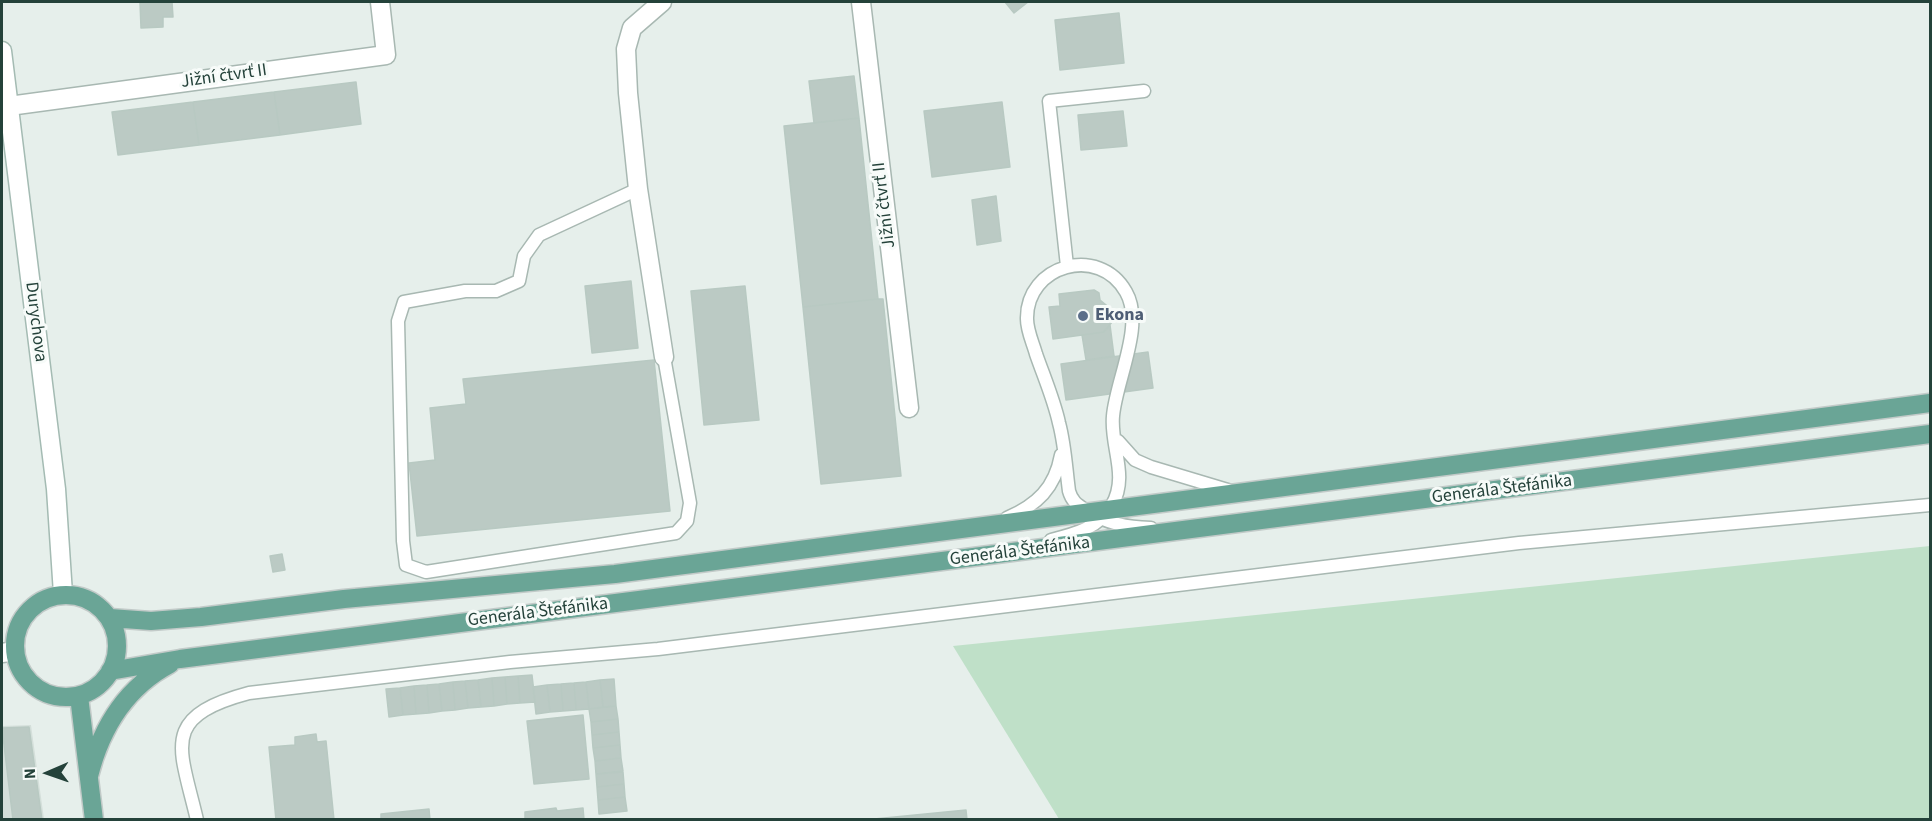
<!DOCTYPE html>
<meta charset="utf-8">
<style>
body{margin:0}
#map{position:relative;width:1932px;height:821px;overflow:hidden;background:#e6efeb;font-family:"Source Sans 3",sans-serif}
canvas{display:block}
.frame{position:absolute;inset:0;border:3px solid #24423a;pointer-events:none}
.north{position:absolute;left:18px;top:743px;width:60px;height:60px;-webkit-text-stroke:4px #f7fbf9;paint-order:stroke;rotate:268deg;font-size:16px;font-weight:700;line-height:24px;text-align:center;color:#24423a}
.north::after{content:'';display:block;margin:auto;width:21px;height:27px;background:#24423a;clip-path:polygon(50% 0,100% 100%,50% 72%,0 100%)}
</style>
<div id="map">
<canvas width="1932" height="821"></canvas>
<div class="frame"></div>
<div class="north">N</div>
</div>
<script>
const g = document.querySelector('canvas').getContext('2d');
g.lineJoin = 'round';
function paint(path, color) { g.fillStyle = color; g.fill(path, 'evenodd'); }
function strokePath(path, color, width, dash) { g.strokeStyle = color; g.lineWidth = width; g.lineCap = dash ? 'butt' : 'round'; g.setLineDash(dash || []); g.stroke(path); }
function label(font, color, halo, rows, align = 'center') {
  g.font = font + ' "Source Sans 3",sans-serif'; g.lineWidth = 6; g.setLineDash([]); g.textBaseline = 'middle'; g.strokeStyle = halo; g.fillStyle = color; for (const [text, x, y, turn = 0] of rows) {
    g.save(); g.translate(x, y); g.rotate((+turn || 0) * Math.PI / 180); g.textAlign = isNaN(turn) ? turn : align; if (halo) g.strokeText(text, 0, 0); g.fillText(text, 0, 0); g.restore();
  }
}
const built = new Path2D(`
 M 31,725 L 44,819 L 2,820 L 2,726 Z`);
const green = new Path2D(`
 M 1930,546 L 1930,819 L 1059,819 L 953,646 Z`);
const building = new Path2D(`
 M 140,2 L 172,2 L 173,17 L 163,17 L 163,27 L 141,28 Z
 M 1005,2 L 1028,2 L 1014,13 Z
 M 1119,13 L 1124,63 L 1060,70 L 1055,20 Z
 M 854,76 L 859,118 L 814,123 L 809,81 Z
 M 356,82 L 361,124 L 280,135 L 274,92 Z
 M 274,92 L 280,135 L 199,145 L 193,102 Z
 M 193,102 L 199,145 L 118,155 L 112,112 Z
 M 1002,102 L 1010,167 L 932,177 L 924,111 Z
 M 1123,111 L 1127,146 L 1081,150 L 1078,115 Z
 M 859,118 L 878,299 L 803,307 L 784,126 Z
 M 996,196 L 1001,241 L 977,245 L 972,200 Z
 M 631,281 L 638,348 L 592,353 L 585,286 Z
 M 745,286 L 759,420 L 704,425 L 691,291 Z
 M 1094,290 L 1099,293 L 1100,300 L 1111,309 L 1112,322 L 1104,332 L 1053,339 L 1049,307 L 1060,306 L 1059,294 Z
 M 878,299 L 883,299 L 901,476 L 821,484 L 803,307 Z
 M 1110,325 L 1114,356 L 1086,360 L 1082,335 L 1104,332 Z
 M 1148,352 L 1153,388 L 1066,400 L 1061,364 Z
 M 654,360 L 670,511 L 417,536 L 409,463 L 435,460 L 430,408 L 466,404 L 463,379 Z
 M 282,554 L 285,570 L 273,572 L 270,556 Z
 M 532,675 L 535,702 L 520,703 L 518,676 Z
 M 518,676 L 520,703 L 507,704 L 505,677 Z
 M 505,677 L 507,704 L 494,706 L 492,678 Z
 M 492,678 L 494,706 L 481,707 L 478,680 Z
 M 614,679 L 616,706 L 603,707 L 600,680 Z
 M 478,680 L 481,707 L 468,708 L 465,681 Z
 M 600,680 L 603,707 L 589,709 L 586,682 Z
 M 465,681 L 468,708 L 455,710 L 453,682 Z
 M 453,682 L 455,710 L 442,711 L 439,684 Z
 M 586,682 L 589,709 L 576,710 L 574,683 Z
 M 574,683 L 576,710 L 563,711 L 561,684 Z
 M 439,684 L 442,711 L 429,713 L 427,685 Z
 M 561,684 L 563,711 L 550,712 L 547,685 Z
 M 427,685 L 429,713 L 416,714 L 414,686 Z
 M 547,685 L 550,712 L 536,714 L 533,687 Z
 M 414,686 L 416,714 L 403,715 L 400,688 Z
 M 400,688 L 403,715 L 389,717 L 386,689 Z
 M 616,706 L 618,719 L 591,722 L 589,709 Z
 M 583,715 L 589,779 L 534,784 L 527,721 Z
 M 618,719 L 619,732 L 592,735 L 591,722 Z
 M 29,727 L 42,820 L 13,820 L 2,728 Z
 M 619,732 L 620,745 L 593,748 L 592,735 Z
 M 316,734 L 317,742 L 326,741 L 334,820 L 276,820 L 269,747 L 295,745 L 295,737 Z
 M 620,745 L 621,758 L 595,761 L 593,748 Z
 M 621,758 L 623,771 L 596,774 L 595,761 Z
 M 623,772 L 624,784 L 597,787 L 596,774 Z
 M 624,784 L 625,797 L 598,800 L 597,787 Z
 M 625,797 L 627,811 L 599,814 L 598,800 Z
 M 556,808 L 557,811 L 583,808 L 584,820 L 525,820 L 525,812 Z
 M 429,809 L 430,820 L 381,820 L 381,814 Z
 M 966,810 L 967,820 L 864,820 Z`);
const service = new Path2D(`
 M 638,189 L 539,235 L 524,256 L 519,281 L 496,291 L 465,291 L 404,302 L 398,321 L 403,541 L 406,565 L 426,572 L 676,533 L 687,521 L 690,503 L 664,357
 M 1067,266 L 1049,101 L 1144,91
 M 1118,441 L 1135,460 L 1151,467 L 1231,491
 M 1007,518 C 1037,505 1055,488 1061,455
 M 1051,540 C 1075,534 1099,528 1112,505 C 1129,476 1110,446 1113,416 C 1116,380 1145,325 1126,292 C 1099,244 1026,265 1027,319 C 1027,331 1033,343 1036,354 C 1044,377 1054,400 1059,423 C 1065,445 1066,469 1069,491 C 1072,502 1078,505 1087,511 C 1108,524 1127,527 1151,528
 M 197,820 C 180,747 159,717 249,693 L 510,662 L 658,649 L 1519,543 L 1930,505`);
const minor = new Path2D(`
 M 662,2 L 632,28 L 626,49 L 628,93 L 638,189 L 664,357
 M 861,2 L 909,408
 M 9,106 L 386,55 L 380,2
 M 2,653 L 15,651`);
const secondary = new Path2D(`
 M 2,51 L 56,489 L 63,594`);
const primary = new Path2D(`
 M15 646a51 51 0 1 1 102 0a51 51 0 1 1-102 0Z
 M 110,618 L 151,621 L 201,617 L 344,599 L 615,574 L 1930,403
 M 110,671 L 180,659 L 1930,434
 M 79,696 L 94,820
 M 89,776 C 101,728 125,688 170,664`);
const markers = [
 [1083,316,6,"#5c6f8a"]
];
const streetNames = [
 ["Jižní čtvrť II",224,77,-8],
 ["Jižní čtvrť II",885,205,-97],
 ["Durychova",35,322,83],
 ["Generála Štefánika",1502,490,-7],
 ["Generála Štefánika",1020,552,-7],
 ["Generála Štefánika",538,613,-7]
];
const serviceNames = [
 ["Ekona",1095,316]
];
paint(built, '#d4dfda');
paint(green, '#bfe0c8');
paint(building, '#bbcac4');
strokePath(building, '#b8c9c2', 1.5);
strokePath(service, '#a8b8b2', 15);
strokePath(minor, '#a8b8b2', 21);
strokePath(secondary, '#a4bbb3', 21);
strokePath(primary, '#c2cac8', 21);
strokePath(service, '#fff', 12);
strokePath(minor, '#fff', 18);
strokePath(secondary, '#fff', 18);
strokePath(primary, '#6aa596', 18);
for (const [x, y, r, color] of markers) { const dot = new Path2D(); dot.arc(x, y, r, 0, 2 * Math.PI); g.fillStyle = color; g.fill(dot); strokePath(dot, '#f7fbf9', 2); }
label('18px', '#24423a', '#f7fbf9', streetNames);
label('bold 18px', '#4e5e75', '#f7fbf9', serviceNames, 'left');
</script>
